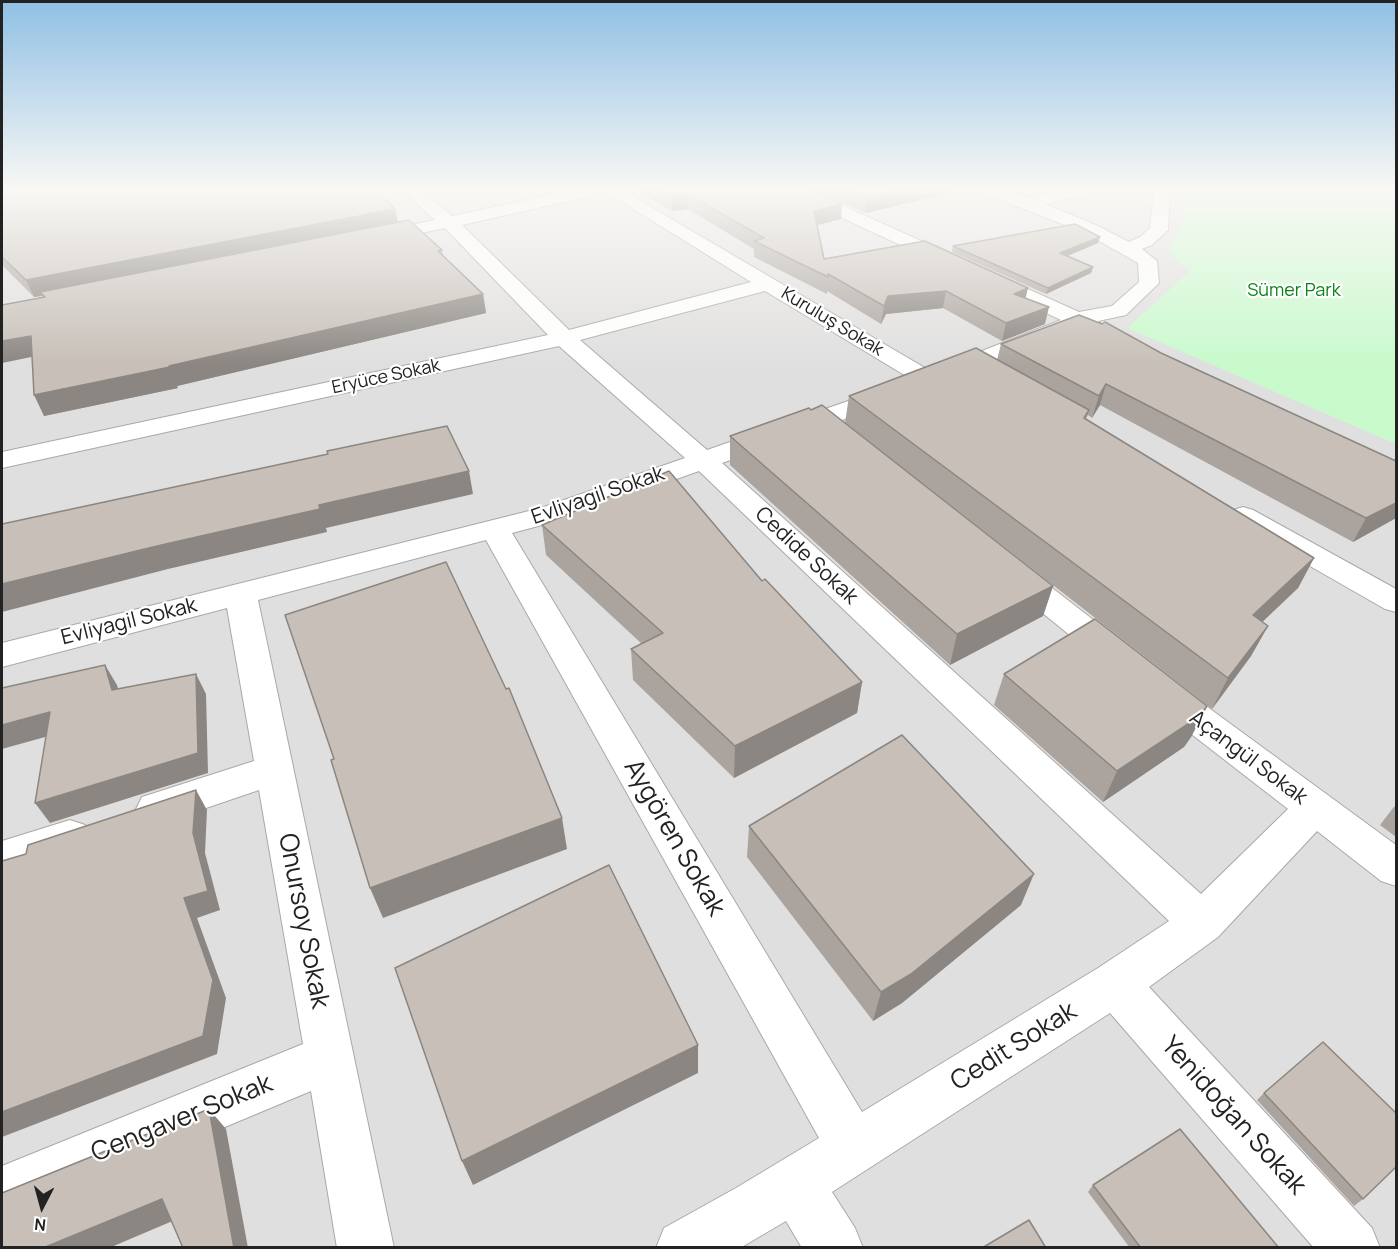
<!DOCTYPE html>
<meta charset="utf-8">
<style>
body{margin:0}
#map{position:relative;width:1398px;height:1249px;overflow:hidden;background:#f2efe9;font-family:Manrope,sans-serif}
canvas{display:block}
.frame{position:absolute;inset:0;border:3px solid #222;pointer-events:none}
.north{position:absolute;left:12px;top:1177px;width:60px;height:60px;-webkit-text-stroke:4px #fff;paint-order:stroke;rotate:186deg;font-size:16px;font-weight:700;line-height:24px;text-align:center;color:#222}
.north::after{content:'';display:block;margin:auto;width:21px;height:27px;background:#222;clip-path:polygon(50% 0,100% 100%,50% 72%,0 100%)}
</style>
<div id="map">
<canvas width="1398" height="1249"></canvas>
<div class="frame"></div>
<div class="north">N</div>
</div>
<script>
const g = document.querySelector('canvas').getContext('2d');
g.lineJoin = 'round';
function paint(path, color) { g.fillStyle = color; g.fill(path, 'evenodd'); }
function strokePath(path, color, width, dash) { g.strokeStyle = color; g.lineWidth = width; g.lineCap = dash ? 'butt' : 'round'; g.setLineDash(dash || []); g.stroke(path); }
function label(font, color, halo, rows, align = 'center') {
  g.font = font + ' Manrope,sans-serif'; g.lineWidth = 4.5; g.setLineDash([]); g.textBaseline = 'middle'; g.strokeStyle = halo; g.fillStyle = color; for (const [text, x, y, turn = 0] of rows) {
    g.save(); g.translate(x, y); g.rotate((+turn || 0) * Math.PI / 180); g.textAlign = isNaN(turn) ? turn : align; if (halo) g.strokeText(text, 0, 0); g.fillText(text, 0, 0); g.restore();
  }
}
const residential = new Path2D(`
 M 2,190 L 1396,190 L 1396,1247 L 2,1247 Z`);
const park = new Path2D(`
 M 1179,190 L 1396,190 L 1396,444 L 1127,328 L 1190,271 L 1168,252 L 1187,217 Z`);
const minor = new Path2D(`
 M 402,190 L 420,190 L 452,216 L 573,190 L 590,190 L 586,197 L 462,225 L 569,330 L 751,282 L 603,190 L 622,190 L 937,375 L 941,380 L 937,385 L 929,387 L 921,385 L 765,291 L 580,340 L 707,450 L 880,390 L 889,388 L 898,390 L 901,395 L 898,400 L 722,463 L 1201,894 L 1288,809 L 1150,702 L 1145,693 L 1150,684 L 1163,680 L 1176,684 L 1396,845 L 1396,886 L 1381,881 L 1317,831 L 1218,937 L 1149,987 L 1372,1228 L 1380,1248 L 1314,1248 L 1110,1013 L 832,1192 L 855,1228 L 863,1248 L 802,1248 L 786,1221 L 740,1248 L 656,1248 L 664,1228 L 736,1188 L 819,1138 L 486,540 L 258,600 L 394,1248 L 337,1248 L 311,1091 L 2,1220 L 2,1166 L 303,1044 L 259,790 L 156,825 L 142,821 L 136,809 L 142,797 L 254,761 L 227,608 L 2,667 L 2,643 L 541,508 L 685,458 L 559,346 L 2,468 L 2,452 L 548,335 L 445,228 L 374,243 L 368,242 L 365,238 L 368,234 L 435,220 ZM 699,471 L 1169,921 L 1098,968 L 862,1112 L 512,533 L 561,520 Z
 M 787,190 L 808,190 L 1079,312 L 1112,306 L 1139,282 L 1138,263 L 1085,233 L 984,193 L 982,190 L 1005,190 L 1029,198 L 1064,190 L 1092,190 L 1090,193 L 1045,204 L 1098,226 L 1129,242 L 1140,237 L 1150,228 L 1154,190 L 1170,190 L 1168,230 L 1152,245 L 1142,249 L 1157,261 L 1159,283 L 1126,315 L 1098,321 L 1104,327 L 1101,332 L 1093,333 L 1078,328 L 1071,334 L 957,377 L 949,379 L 941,377 L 937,372 L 941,367 L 1061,320 L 789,193 Z
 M 1243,507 L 1253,510 L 1396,589 L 1396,612 L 1385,609 L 1233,522 L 1229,516 L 1233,510 Z
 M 1013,563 L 1024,566 L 1128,647 L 1133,655 L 1128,663 L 1116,667 L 1104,663 L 1002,580 L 997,573 L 1002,566 Z
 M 70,820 L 85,825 L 91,837 L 85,849 L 2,877 L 2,841 Z`);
const wall = new Path2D(`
 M 635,190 L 810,190 L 842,204 L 841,219 L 817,225 L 824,259 L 1026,298 L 1045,324 L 1002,341 L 943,308 L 886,314 L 881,324 L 827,291 L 827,294 L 754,257 L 754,249 L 688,209 L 672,211 Z
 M 813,190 L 954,190 L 953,192 L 866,213 Z
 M 2,191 L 398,222 L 442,250 L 443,256 L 483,294 L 486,313 L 177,386 L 178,388 L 44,416 L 42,298 L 42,296 L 34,297 L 2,265 Z
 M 1098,243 L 1067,256 L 1093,267 L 1091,273 L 1046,294 L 952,252 L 953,246 Z
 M 1079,315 L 1396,518 L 1353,542 L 1100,405 L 1092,418 L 1088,415 L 1086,419 L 1314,558 L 1298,588 L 1262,622 L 1268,626 L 1251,656 L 1212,709 L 845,423 L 849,396 L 997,360 L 1001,344 Z
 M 730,436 L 1053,586 L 1043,616 L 950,665 L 730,465 Z
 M 542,525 L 762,581 L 862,682 L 857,713 L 734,778 L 633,680 L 631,649 L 642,644 L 546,555 Z
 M 1004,674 L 1207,706 L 1191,737 L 1184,747 L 1103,802 L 994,705 Z
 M 1396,805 L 1396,837 L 1380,825 L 1393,808 Z
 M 749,826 L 1021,905 L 902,1003 L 873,1021 L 747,857 Z
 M 1264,1093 L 1363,1199 L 1354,1206 L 1257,1100 Z
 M 1093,1185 L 1279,1248 L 1130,1248 L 1088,1192 Z`);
const shadedWall = new Path2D(`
 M 903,190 L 954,190 L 953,192 L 866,213 L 867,198 Z
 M 687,194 L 688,209 L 672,211 L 672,196 Z
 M 842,204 L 841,219 L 813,226 L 814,211 Z
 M 395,209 L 398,224 L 40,292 L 42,296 L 34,297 L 26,280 Z
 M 1100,237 L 1098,243 L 1058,260 L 1060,253 Z
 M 1093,267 L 1091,273 L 1046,294 L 1048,288 Z
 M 1028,288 L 1024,305 L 1014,294 Z
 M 946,291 L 943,308 L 886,314 L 881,324 L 884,306 L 888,296 Z
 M 483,294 L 486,313 L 177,386 L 178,388 L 44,416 L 34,395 L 169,366 Z
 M 1049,307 L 1045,324 L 1002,341 L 1006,323 Z
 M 31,336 L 41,355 L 2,363 L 2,341 Z
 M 1106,384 L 1100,405 L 1092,418 L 1099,396 Z
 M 469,471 L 473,494 L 326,528 L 327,532 L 168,569 L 2,612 L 2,584 L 319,505 Z
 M 1396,503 L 1396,518 L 1353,542 L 1366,518 Z
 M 1314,558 L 1298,588 L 1237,646 L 1253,615 Z
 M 1053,586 L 1043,616 L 950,665 L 957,634 Z
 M 1268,626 L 1251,656 L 1212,709 L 1228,678 Z
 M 105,665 L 117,685 L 124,710 L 112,690 Z
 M 196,674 L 206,694 L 208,773 L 50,823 L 35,803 Z
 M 862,682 L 857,713 L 734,778 L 735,746 Z
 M 1207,706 L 1191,737 L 1184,747 L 1103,802 L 1117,771 Z
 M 50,712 L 63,732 L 2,749 L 2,725 Z
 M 196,790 L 207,810 L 205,853 L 220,910 L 197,918 L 226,998 L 217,1054 L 2,1137 L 2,1112 L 184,898 L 193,833 Z
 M 562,818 L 567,849 L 383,918 L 370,888 Z
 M 1034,874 L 1021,905 L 902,1003 L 873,1021 L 881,992 Z
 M 698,1045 L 698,1073 L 473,1185 L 462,1161 Z
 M 209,1109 L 226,1129 L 248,1248 L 234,1248 Z
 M 162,1199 L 182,1217 L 109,1248 L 43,1248 Z`);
const building = new Path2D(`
 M 5,190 L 375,190 L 395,209 L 26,280 L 2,257 L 2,191 Z
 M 661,190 L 810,190 L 842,204 L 814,211 L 824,259 L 925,241 L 1028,288 L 1014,294 L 1049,307 L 1006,323 L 946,291 L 888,296 L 884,306 L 828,274 L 828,277 L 754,241 L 764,238 L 687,194 L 672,196 Z
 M 848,190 L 903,190 L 867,198 Z
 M 409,220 L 442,250 L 438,251 L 483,294 L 169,366 L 170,367 L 34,395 L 31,336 L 2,341 L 2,305 L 45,297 L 40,292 Z
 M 1075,224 L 1100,237 L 1060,253 L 1093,267 L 1048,288 L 953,246 Z
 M 1079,315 L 1102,324 L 1105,322 L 1161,353 L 1396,461 L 1396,503 L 1366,518 L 1106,384 L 1099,396 L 1001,344 Z
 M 976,348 L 1089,410 L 1084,418 L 1314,558 L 1253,615 L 1268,626 L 1228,678 L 849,396 Z
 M 822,405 L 1053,586 L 957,634 L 730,436 L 809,408 L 811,410 Z
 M 447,426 L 469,471 L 319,505 L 320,509 L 157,546 L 2,584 L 2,524 L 328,454 L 327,451 Z
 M 669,471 L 762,581 L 765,579 L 862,682 L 735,746 L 631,649 L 663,633 L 542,525 Z
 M 446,562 L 506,689 L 509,688 L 562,818 L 370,888 L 331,760 L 334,759 L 285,615 Z
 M 1095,619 L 1207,706 L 1200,716 L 1117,771 L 1004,674 Z
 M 105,665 L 112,690 L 196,674 L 198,753 L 35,803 L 50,712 L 2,725 L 2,688 Z
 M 902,735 L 1034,874 L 911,974 L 881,992 L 749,826 Z
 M 196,790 L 193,833 L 208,891 L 184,898 L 213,980 L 203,1036 L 2,1112 L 2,861 L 26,854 L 28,845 Z
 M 609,865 L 698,1045 L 462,1161 L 395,968 Z
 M 1323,1042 L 1396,1113 L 1396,1167 L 1363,1199 L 1264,1093 Z
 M 209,1109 L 234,1248 L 183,1248 L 162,1199 L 43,1248 L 2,1248 L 2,1193 Z
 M 1180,1129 L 1279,1248 L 1141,1248 L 1093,1185 Z
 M 1029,1220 L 1046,1248 L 982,1248 Z`);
const farParknames = [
 ["Sümer Park",1294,291]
];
const farStreetnames = [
 ["Kuruluş Sokak",832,322,31],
 ["Eryüce Sokak",386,377,-12]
];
const streetNames = [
 ["Evliyagil Sokak",598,496,-19],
 ["Cedide Sokak",806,556,43],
 ["Evliyagil Sokak",129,622,-14],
 ["Açangül Sokak",1248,758,37]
];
const nearStreetnames = [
 ["Aygören Sokak",674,838,60],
 ["Onursoy Sokak",303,921,79],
 ["Cedit Sokak",1014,1047,-32],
 ["Yenidoğan Sokak",1233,1116,48],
 ["Cengaver Sokak",182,1119,-22]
];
paint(residential, '#e0dfdf');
paint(park, '#c8facc');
strokePath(minor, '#a9a9a9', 2);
paint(minor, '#fff');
paint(wall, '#aba49e');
paint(shadedWall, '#8b8681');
paint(building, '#c7bfb8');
strokePath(building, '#8b8681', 1.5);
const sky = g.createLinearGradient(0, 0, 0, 365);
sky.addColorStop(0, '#8fc0e4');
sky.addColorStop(0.52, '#f9f8f5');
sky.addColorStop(1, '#f9f8f500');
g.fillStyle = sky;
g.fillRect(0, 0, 1398, 365);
label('18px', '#0c8416', '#fff', farParknames);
label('18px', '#222', '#fff', farStreetnames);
label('21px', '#222', '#fff', streetNames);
label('26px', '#222', '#fff', nearStreetnames);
</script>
